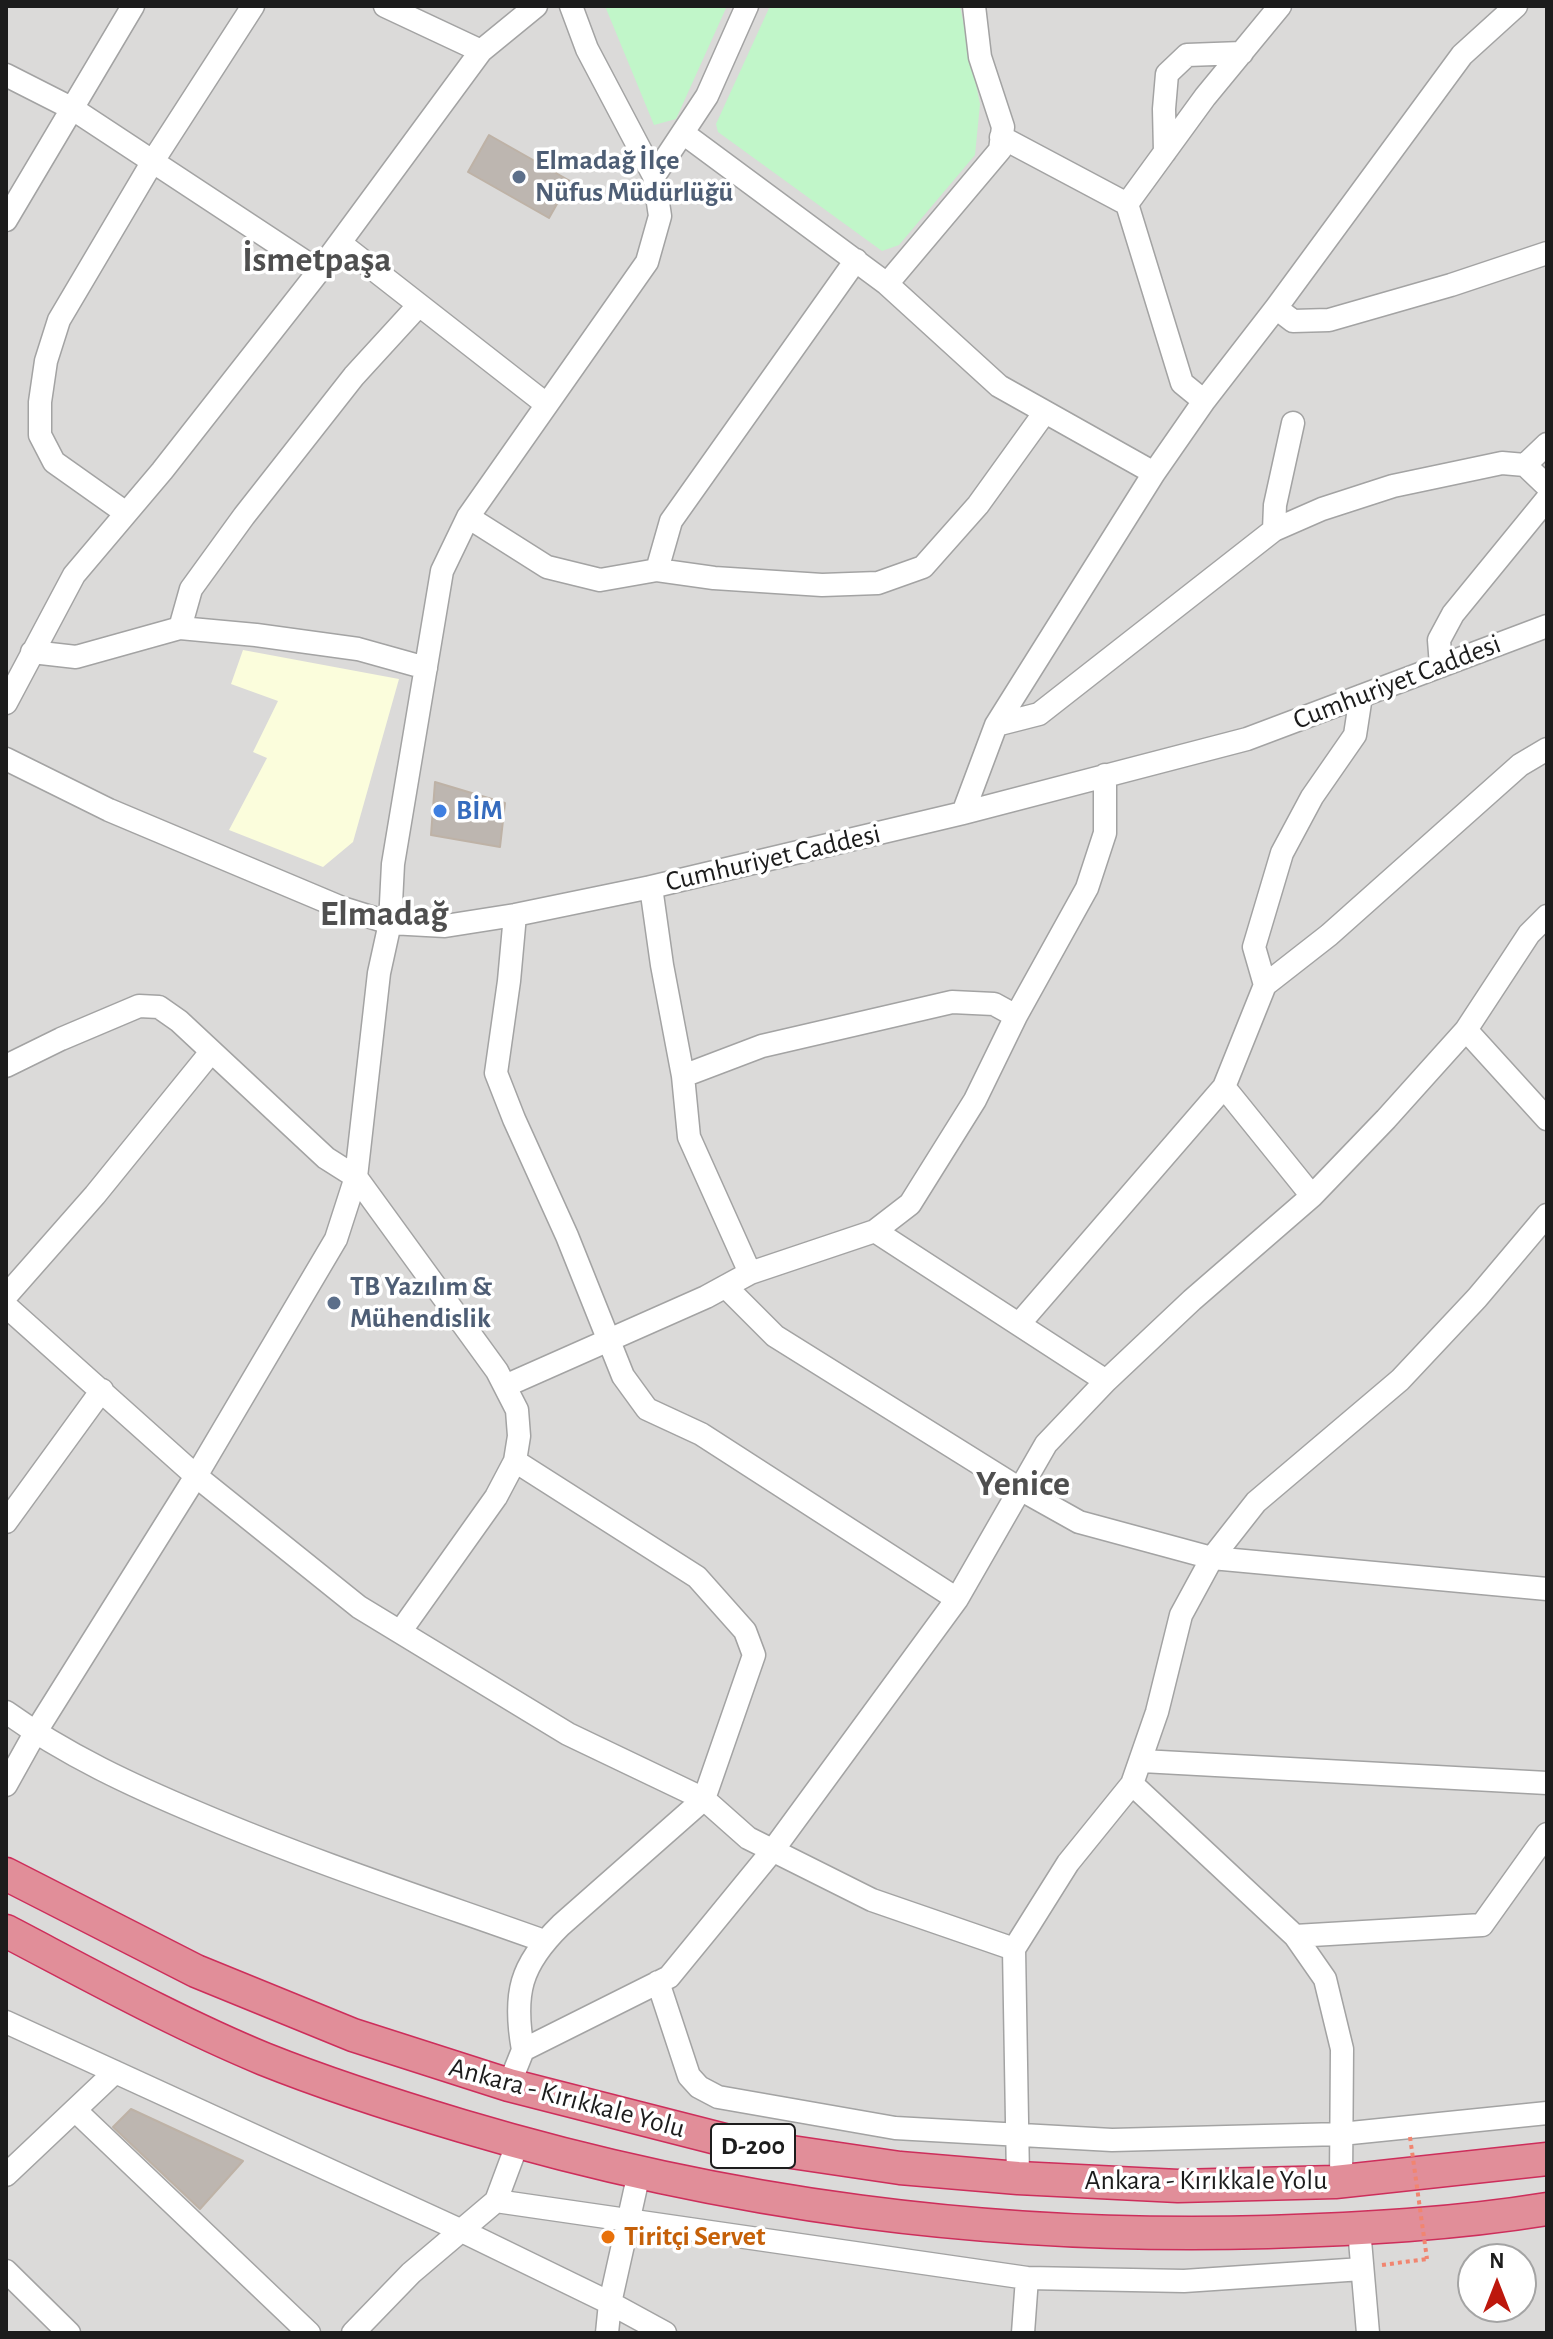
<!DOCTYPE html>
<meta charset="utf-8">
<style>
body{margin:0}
#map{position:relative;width:1553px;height:2339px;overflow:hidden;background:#edeae3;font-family:"Alegreya Sans",sans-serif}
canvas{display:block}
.frame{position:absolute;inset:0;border:8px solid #1c1c1c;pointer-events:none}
.north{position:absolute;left:1457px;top:2243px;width:80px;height:80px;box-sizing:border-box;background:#fff;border:2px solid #a4a4a4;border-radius:50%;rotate:0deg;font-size:22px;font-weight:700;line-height:32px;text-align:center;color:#1c1c1c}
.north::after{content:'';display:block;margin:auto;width:28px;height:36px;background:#bd170c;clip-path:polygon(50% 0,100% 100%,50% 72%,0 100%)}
</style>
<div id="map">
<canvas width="1553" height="2339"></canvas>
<div class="frame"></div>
<div class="north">N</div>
</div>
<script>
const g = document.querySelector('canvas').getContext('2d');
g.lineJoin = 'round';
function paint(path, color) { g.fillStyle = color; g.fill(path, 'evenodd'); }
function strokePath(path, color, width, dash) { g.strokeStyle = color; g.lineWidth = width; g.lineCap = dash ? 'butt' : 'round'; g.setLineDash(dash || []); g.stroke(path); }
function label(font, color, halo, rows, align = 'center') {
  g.font = font + ' "Alegreya Sans",sans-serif'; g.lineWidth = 7; g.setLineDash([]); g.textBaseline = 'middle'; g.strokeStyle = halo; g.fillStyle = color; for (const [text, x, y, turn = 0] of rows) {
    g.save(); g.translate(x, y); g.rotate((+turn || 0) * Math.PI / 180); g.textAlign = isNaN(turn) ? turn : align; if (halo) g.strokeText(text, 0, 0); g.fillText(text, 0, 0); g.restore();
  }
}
const residential = new Path2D(`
 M 6,6 L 1547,6 L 1547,2333 L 6,2333 ZM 1473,2259 L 1521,2259 L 1521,2307 L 1473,2307 Z`);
const education = new Path2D(`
 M 243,650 L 399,679 L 353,842 L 323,867 L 229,830 L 267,758 L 253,752 L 278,701 L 231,684 Z`);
const park = new Path2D(`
 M 605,6 L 727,6 L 676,119 L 654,125 Z
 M 770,6 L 960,6 L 980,104 L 975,155 L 899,245 L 882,251 L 718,132 L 716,124 Z`);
const building = new Path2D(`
 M 489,135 L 570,181 L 549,218 L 468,172 Z
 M 435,782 L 505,803 L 500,847 L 431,835 Z
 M 131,2109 L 243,2161 L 200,2209 L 113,2127 Z`);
const path = new Path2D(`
 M 1382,2265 L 1427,2259`);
const minor = new Path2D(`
 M 385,6 L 481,51
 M 6,75 L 73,109 L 319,271
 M 683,133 L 887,284 L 999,386 L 1154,473
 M 1001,137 L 1127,204 L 1205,97 L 1280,6
 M 1165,152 L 1164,109 L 1167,74 L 1187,55 L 1242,53
 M 654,176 L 707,96 L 747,6
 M 1127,204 L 1182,383 L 1204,401
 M 6,220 L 133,6
 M 340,243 L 546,404
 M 887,284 L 1000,150 L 1003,127 L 980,57 L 974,6
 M 1276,308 L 1293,321 L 1329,320 L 1451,285 L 1547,253
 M 1525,465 L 1547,444
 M 126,513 L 54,462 L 40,435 L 40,402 L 46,361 L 59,320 L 153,161 L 253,6
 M 468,517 L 547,567 L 600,580 L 657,570 L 714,578 L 822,585 L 878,583 L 923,567 L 978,505 L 1045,412
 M 1274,530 L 1275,505 L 1293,423
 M 657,570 L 671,521 L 856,260
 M 180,628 L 191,589 L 244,516 L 354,376 L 419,305
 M 32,652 L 76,657 L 180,628 L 256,635 L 358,649 L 426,668
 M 1441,666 L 1439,640 L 1453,614 L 1547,499
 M 6,703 L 74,575 L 162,471 L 319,271 L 481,51 L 536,6
 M 996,725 L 1039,714 L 1274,530 L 1322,509 L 1393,486 L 1502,463 L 1525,465 L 1547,486
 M 6,759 L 109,810 L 342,908 L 390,923 L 445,926 L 515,915 L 651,887 L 963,813 L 1247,739 L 1547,626
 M 963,813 L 996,725 L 1154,473 L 1204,401 L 1276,308 L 1462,55 L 1516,6
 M 651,887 L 662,965 L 683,1076 L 689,1137 L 750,1273
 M 515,915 L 509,981 L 496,1073 L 514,1119 L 567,1236 L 623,1376 L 647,1409 L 701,1434 L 957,1599
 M 1265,985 L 1329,935 L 1520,765 L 1547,749
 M 1466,1030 L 1547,1119
 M 6,1066 L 61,1039 L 139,1006 L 159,1007 L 179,1021 L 326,1158 L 356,1177 L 497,1371 L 517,1410 L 519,1436 L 515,1461 L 496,1497 L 400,1632
 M 683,1076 L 762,1046 L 952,1002 L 994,1004 L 1016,1016
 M 1224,1087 L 1312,1196
 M 875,1231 L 1106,1381
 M 726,1287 L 775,1336 L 1020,1489 L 1079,1522 L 1212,1558 L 1547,1589
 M 6,1296 L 95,1195 L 211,1052
 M 6,1306 L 196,1476 L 359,1607 L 568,1734 L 704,1799 L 748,1838 L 872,1900 L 1014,1949
 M 1019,1324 L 1224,1087 L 1265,985 L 1254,947 L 1282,853 L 1312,797 L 1355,735 L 1361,696
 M 505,1386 L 706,1297 L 750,1273 L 875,1231 L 910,1204 L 975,1100 L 1016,1016 L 1087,888 L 1105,833 L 1105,775
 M 515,1461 L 697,1577 L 745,1631 L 754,1655 L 704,1799 L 561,1925 C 520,1965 513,1994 523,2050
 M 6,1522 L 102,1390
 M 6,1712 C 66,1755 133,1786 200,1814 C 313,1862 429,1900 544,1941
 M 1142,1761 L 1547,1783
 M 1132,1784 L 1295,1936 L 1325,1979 L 1342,2049 L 1341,2181
 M 6,1785 L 35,1733 L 196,1476 L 336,1239 L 356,1177 L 379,973 L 390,923 L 393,864 L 442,571 L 468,517 L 647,262 L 660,216 L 654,176 L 587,49 L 571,6
 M 1295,1936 L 1482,1925 L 1547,1834
 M 658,1982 L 689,2076 L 699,2087 L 718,2097 L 895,2128 L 1112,2140 L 1341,2134 L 1547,2113
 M 6,2022 L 460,2230 L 610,2303 L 665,2333
 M 509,2085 L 523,2050 L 669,1977 L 773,1850 L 957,1599 L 1046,1444 L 1106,1381 L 1192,1300 L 1312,1196 L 1386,1119 L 1466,1030 L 1529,934 L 1547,916
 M 76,2111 L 309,2333
 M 6,2175 L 115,2072
 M 1018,2178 L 1014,1949 L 1068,1863 L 1132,1784 L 1157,1712 L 1181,1615 L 1212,1558 L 1256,1502 L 1400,1380 L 1477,1298 L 1547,1215
 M 496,2201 L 1027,2278 L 1184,2281 L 1362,2269
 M 1359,2229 L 1368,2333
 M 6,2271 L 69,2333
 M 353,2333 L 411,2273 L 496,2201 L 518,2142
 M 607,2333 L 610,2303 L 639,2173
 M 1023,2333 L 1027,2278`);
const highway = new Path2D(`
 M 6,1874 L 196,1971 L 353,2035 L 509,2085 L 744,2145 L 900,2168 L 1018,2178 L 1178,2186 L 1335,2182 L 1547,2159
 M 6,1931 C 90,1975 177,2023 264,2059 C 329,2085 395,2106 462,2126 C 727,2205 991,2240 1268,2232 C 1361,2229 1455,2224 1547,2209`);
const pathBridge = new Path2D(`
 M 1410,2137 L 1427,2259`);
const markers = [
 [519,177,8,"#5c6f8a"],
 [440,811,8,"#3f7fe0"],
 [334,1303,8,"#5c6f8a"],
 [608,2237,8,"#e8710a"]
];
const shields = [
 [753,2146,84]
];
const shieldNames = [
 ["D-200",753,2146]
];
const serviceNames = [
 ["Elmadağ İlçe",535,161],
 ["Nüfus Müdürlüğü",535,193],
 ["TB Yazılım &",350,1287],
 ["Mühendislik",350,1319]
];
const streetNames = [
 ["Cumhuriyet Caddesi",1397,682,-21],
 ["Cumhuriyet Caddesi",773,858,-13],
 ["Ankara - Kırıkkale Yolu",567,2098,15],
 ["Ankara - Kırıkkale Yolu",1206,2181]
];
const shopNames = [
 ["BİM",456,811]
];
const foodNames = [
 ["Tiritçi Servet",624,2237]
];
const districtNames = [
 ["İsmetpaşa",317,260],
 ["Elmadağ",384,914],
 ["Yenice",1023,1484]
];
paint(residential, '#dbdad9');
paint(education, '#fbfddc');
paint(park, '#c1f6c9');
paint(building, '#bdb6b0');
strokePath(building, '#beb2a6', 2);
strokePath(minor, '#a3a3a3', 25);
strokePath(highway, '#cd2e5b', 35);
strokePath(path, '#f18570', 4, [4, 4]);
strokePath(minor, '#fff', 22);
strokePath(highway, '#e18e99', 32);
strokePath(pathBridge, '#f18570', 4, [4, 4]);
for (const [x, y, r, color] of markers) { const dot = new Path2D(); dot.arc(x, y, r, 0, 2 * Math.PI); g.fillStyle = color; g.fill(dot); strokePath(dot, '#fff', 3); }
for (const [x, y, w] of shields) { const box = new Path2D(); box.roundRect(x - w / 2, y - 22, w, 44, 6); g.fillStyle = '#fff'; g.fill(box); strokePath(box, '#1c1c1c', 2); }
label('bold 26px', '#1c1c1c', null, shieldNames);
label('bold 28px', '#4e5e75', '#fff', serviceNames, 'left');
label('28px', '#1c1c1c', '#fff', streetNames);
label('bold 28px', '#366cbe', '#fff', shopNames, 'left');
label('bold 28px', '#c56008', '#fff', foodNames, 'left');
label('bold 36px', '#4f4f4f', '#fff', districtNames);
</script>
